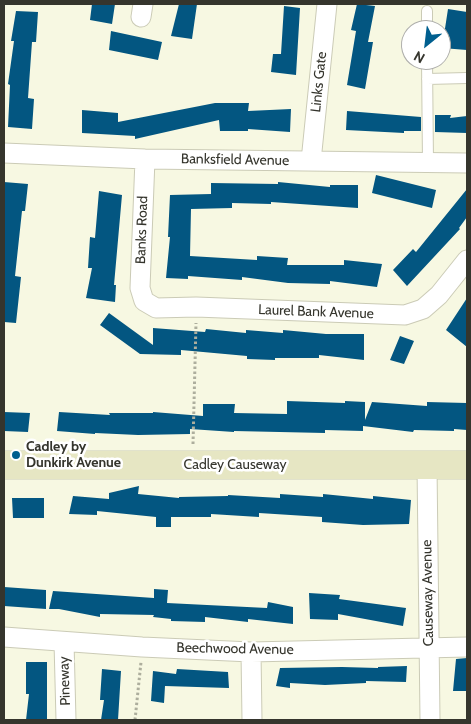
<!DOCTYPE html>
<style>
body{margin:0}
#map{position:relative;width:471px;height:724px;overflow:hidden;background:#f7f8e2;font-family:Cabin,sans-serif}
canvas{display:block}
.frame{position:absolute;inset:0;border:5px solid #35352d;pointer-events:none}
.north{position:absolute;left:401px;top:20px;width:50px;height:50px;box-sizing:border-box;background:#fff;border:1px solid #aeaeab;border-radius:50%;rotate:209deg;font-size:14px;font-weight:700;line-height:20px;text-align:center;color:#35352d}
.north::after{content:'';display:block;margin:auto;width:18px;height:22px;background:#005f8f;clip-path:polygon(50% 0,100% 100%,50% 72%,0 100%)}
</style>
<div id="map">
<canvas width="471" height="724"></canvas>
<div class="frame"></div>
<div class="north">N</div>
</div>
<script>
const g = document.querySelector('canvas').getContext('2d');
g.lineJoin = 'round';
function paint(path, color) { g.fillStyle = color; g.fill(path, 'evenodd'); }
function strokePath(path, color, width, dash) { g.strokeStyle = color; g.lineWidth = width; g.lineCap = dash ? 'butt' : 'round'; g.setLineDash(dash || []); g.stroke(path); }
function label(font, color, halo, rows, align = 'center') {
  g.font = font + ' Cabin,sans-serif'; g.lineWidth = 5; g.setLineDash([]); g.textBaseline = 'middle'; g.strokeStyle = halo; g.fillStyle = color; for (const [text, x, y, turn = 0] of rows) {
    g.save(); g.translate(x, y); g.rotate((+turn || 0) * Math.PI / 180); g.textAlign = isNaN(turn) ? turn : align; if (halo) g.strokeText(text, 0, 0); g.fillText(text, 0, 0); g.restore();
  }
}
const building = new Path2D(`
 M 92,4 L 115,4 L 112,24 L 90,20 Z
 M 179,4 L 197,4 L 192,39 L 171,36 Z
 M 357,4 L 375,6 L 368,42 L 373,42 L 365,89 L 347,85 L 356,31 L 351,30 Z
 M 284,6 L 300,8 L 296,75 L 271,72 L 273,54 L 281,54 Z
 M 448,9 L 467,12 L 467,50 L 442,48 Z
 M 16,11 L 38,12 L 36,42 L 32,42 L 28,98 L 34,99 L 32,129 L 8,127 L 10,85 L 8,84 L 14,41 L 11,41 Z
 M 111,31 L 162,42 L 158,60 L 109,50 Z
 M 215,103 L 249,103 L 248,111 L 291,109 L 290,132 L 248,129 L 248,131 L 220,131 L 219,120 L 135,139 L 135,136 L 82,133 L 82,110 L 118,113 L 118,122 Z
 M 347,111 L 421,117 L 421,131 L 404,131 L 404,133 L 346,130 Z
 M 435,115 L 451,115 L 450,118 L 467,116 L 467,133 L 435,132 Z
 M 376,175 L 436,190 L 432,208 L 372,193 Z
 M 4,182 L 28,184 L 25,211 L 22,211 L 15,276 L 21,277 L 16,323 L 4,322 Z
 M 278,182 L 330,187 L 330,185 L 358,185 L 358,208 L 271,202 L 271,204 L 232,203 L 232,208 L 191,209 L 190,256 L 257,260 L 257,256 L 288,258 L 287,265 L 344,265 L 344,260 L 382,264 L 377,287 L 330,281 L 330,284 L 288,283 L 242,277 L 242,280 L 188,276 L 188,279 L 166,278 L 170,237 L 168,237 L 170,195 L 211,194 L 211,183 L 278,184 Z
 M 467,189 L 467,217 L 459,228 L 460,229 L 407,286 L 393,270 L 413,249 L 416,252 Z
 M 99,191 L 122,195 L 114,285 L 116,285 L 115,302 L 86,298 L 92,268 L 88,268 L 90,237 L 95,238 Z
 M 467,298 L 467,347 L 446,330 Z
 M 109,313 L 153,345 L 153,328 L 205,332 L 206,329 L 246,333 L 246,330 L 283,333 L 283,330 L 326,334 L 364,334 L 364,360 L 319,355 L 319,358 L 275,358 L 275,360 L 247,359 L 247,356 L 181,350 L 181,355 L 140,354 L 100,325 Z
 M 400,336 L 414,341 L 404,364 L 390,360 Z
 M 287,401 L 345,403 L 345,401 L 365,402 L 365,420 L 372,402 L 427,406 L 427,402 L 467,403 L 467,430 L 454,429 L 454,431 L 414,430 L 413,432 L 363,426 L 363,431 L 325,430 L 325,433 L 234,431 L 234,432 L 190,429 L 190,434 L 138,435 L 95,433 L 95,434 L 57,431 L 59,412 L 110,415 L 109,413 L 153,413 L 153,412 L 203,416 L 203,404 L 235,404 L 234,413 L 287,414 Z
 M 4,412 L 30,413 L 28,432 L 4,431 Z
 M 139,486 L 138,494 L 179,498 L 179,497 L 228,496 L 228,495 L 280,498 L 280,494 L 323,497 L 323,494 L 373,499 L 373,496 L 411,500 L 409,524 L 363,525 L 322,522 L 322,517 L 259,513 L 259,517 L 211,514 L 211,517 L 171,517 L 171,527 L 156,527 L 156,517 L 97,511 L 97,515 L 69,514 L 73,496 L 109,499 L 109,493 Z
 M 12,498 L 44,498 L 44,518 L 13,518 Z
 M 4,587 L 46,590 L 46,609 L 4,606 Z
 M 154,589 L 168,590 L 167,603 L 267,608 L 268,602 L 293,607 L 293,624 L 248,619 L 248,622 L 205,617 L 205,622 L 171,621 L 171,619 L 153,617 L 154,615 L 100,614 L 100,617 L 59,609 L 49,609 L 53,591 L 154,598 Z
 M 309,593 L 340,595 L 339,599 L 406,608 L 403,626 L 338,614 L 338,620 L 310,619 Z
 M 467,658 L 467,691 L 453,691 L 456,659 Z
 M 26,662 L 47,662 L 47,720 L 26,720 L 29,694 L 26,694 Z
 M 407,666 L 406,682 L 366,681 L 366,683 L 325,685 L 290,683 L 290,688 L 276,686 L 280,668 L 342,667 L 378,668 L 378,667 Z
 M 102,669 L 121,671 L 118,720 L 101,720 L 104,700 L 100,700 Z
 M 177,669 L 228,672 L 229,688 L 165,686 L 164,703 L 151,701 L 153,671 L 176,674 Z`);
const path = new Path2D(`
 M 193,444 L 196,323
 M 135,720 L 141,662`);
const lane = new Path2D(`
 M 427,11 L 427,30
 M 427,60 L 428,163
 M 427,79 L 467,78`);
const street = new Path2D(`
 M 141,17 L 143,4
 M 4,153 L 145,159 L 467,163
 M 145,159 L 140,288 L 144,301 L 156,308 L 196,307 L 405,315 L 423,309 L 439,295 L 467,260
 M 311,161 L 327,4
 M 427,465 L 430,720
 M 4,637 L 142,647 L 251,652 L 467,647
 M 64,642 L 66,720
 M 251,652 L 252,720`);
const secondary = new Path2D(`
 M 4,465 L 467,465`);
const markers = [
 [16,455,5,"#005f8f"]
];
const streetNames = [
 ["Links Gate",319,82,-84],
 ["Banksfield Avenue",235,160,1],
 ["Banks Road",142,230,-88],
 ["Laurel Bank Avenue",316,312,2],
 ["Cadley Causeway",235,465],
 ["Causeway Avenue",428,593,-91],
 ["Beechwood Avenue",235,649,1],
 ["Pineway",65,681,-92]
];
const poiNames = [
 ["Cadley by",26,447],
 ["Dunkirk Avenue",26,463]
];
paint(building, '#035681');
strokePath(lane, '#cbcbb6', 12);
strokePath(street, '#cbcbb6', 21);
strokePath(secondary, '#cbcbb6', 29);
strokePath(path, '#adae9d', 3, [2.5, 2.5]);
strokePath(lane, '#fff', 10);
strokePath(street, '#fff', 19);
strokePath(secondary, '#e6e6c3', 28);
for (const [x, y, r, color] of markers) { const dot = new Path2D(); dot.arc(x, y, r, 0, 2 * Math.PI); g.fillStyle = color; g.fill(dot); strokePath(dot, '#fff', 2); }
label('14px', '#35352d', '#fff', streetNames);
label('bold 14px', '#35352d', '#fff', poiNames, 'left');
</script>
